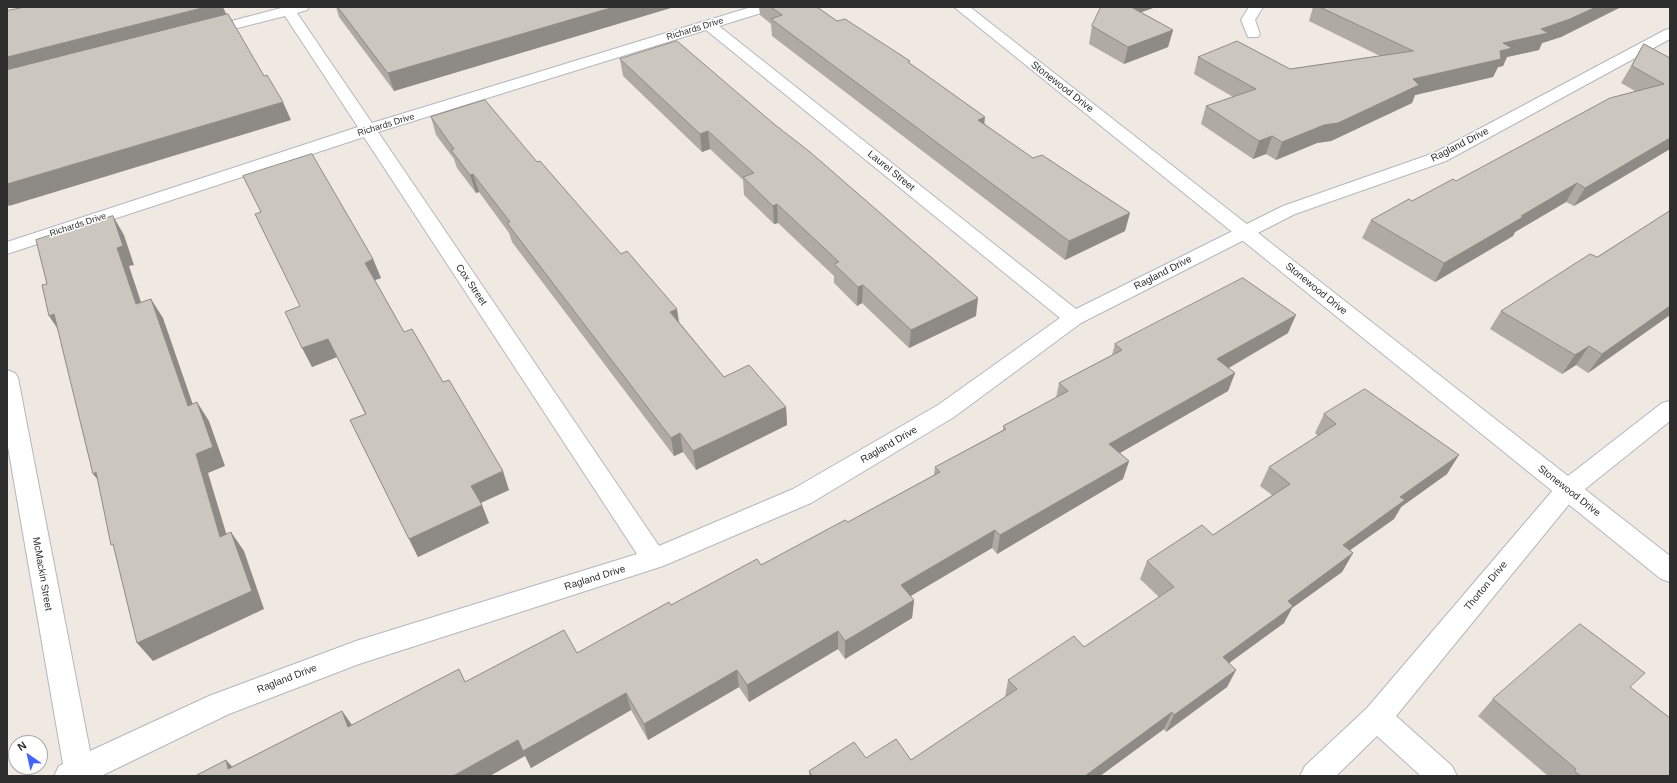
<!DOCTYPE html>
<style>
body{margin:0}
#map{position:relative;width:1677px;height:783px;overflow:hidden;background:#efe9e1;font-family:Helvetica,sans-serif}
canvas{display:block}
.frame{position:absolute;inset:0;border:8px solid #2e2e2e;pointer-events:none}
.north{position:absolute;left:8px;top:735px;width:40px;height:40px;box-sizing:border-box;background:#fff;border:1px solid #ababab;border-radius:50%;rotate:326deg;font-size:11px;font-weight:700;line-height:16px;text-align:center;color:#2e2e2e}
.north::after{content:'';display:block;margin:auto;width:14px;height:18px;background:#4264fb;clip-path:polygon(50% 0,100% 100%,50% 72%,0 100%)}
</style>
<div id="map">
<canvas width="1677" height="783"></canvas>
<div class="frame"></div>
<div class="north">N</div>
</div>
<script>
const g = document.querySelector('canvas').getContext('2d');
g.lineJoin = 'round';
function strokePath(path, color, width, dash) { g.strokeStyle = color; g.lineWidth = width; g.lineCap = dash ? 'butt' : 'round'; g.setLineDash(dash || []); g.stroke(path); }
function paint(path, color) { g.fillStyle = color; g.fill(path, 'evenodd'); }
function label(font, color, halo, rows, align = 'center') {
  g.font = font + ' Helvetica,sans-serif'; g.lineWidth = 3; g.setLineDash([]); g.textBaseline = 'middle'; g.strokeStyle = halo; g.fillStyle = color; for (const [text, x, y, turn = 0] of rows) {
    g.save(); g.translate(x, y); g.rotate((+turn || 0) * Math.PI / 180); g.textAlign = isNaN(turn) ? turn : align; if (halo) g.strokeText(text, 0, 0); g.fillText(text, 0, 0); g.restore();
  }
}
const minor = new Path2D(`
 M 285,7 L 309,7 L 307,10 L 297,13 L 372,123 L 751,7 L 773,7 L 771,10 L 719,26 L 1076,309 L 1283,206 L 1434,153 L 1665,30 L 1670,29 L 1670,39 L 1446,161 L 1295,214 L 1081,323 L 954,417 L 811,503 L 663,566 L 359,664 L 229,714 L 101,776 L 54,776 L 59,766 L 63,764 L 7,441 L 7,370 L 15,373 L 18,378 L 90,751 L 209,696 L 356,641 L 637,554 L 364,137 L 7,254 L 7,242 L 358,127 L 285,16 L 206,36 L 201,35 L 199,32 L 201,29 ZM 706,30 L 1060,318 L 938,405 L 793,489 L 659,546 L 378,132 Z
 M 1249,7 L 1263,7 L 1255,20 L 1260,34 L 1258,37 L 1248,37 L 1241,20 Z
 M 1670,401 L 1670,421 L 1575,497 L 1396,716 L 1452,766 L 1457,776 L 1421,776 L 1377,736 L 1336,776 L 1300,776 L 1305,766 L 1367,708 L 1559,483 L 1662,403 Z`);
const tertiary = new Path2D(`
 M 954,7 L 970,7 L 1670,556 L 1670,582 L 1661,579 Z`);
const wall = new Path2D(`
 M 336,7 L 674,7 L 394,91 L 339,17 Z
 M 759,7 L 817,7 L 837,21 L 910,64 L 985,124 L 1125,231 L 1065,260 L 772,36 L 771,24 L 760,15 Z
 M 1313,7 L 1621,7 L 1561,37 L 1542,43 L 1539,50 L 1507,57 L 1503,66 L 1498,67 L 1493,77 L 1415,95 L 1412,103 L 1331,141 L 1317,143 L 1276,160 L 1266,154 L 1253,159 L 1201,124 L 1206,106 L 1233,97 L 1194,74 L 1198,57 L 1290,69 L 1380,56 L 1309,21 Z
 M 1141,12 L 1173,30 L 1168,47 L 1124,64 L 1089,44 L 1092,26 Z
 M 1644,44 L 1670,58 L 1670,149 L 1574,206 L 1566,202 L 1515,232 L 1513,236 L 1435,282 L 1362,238 L 1371,220 L 1456,181 L 1635,91 L 1621,83 Z
 M 620,59 L 976,316 L 909,348 L 862,303 L 857,306 L 834,283 L 834,276 L 778,223 L 774,224 L 744,195 L 743,180 L 710,149 L 702,152 L 623,76 Z
 M 431,117 L 537,162 L 679,322 L 724,377 L 786,407 L 787,425 L 696,470 L 683,452 L 674,456 L 512,242 L 509,233 L 479,192 L 476,193 L 457,168 L 454,159 L 436,135 Z
 M 1670,211 L 1670,315 L 1588,373 L 1576,365 L 1562,374 L 1490,329 L 1501,311 L 1597,257 Z
 M 373,259 L 381,278 L 375,280 L 404,332 L 443,382 L 509,490 L 481,503 L 489,523 L 418,557 L 350,420 L 365,414 L 337,357 L 312,367 L 300,306 Z
 M 1288,333 L 1229,368 L 1235,373 L 1228,391 L 1120,453 L 1129,461 L 1123,479 L 997,554 L 992,548 L 910,596 L 914,600 L 912,618 L 845,659 L 838,649 L 749,702 L 739,687 L 648,740 L 631,710 L 531,768 L 525,756 L 232,767 L 342,711 L 352,725 L 466,682 L 577,653 L 671,605 L 761,565 L 848,522 L 934,475 L 935,467 L 1003,430 L 1003,426 L 1056,398 L 1059,383 L 1112,355 L 1115,344 Z
 M 1324,414 L 1447,474 L 1401,507 L 1394,519 L 1350,550 L 1353,553 L 1342,572 L 1292,608 L 1284,623 L 1229,663 L 1236,670 L 1227,687 L 1166,732 L 1164,729 L 1100,776 L 809,776 L 809,771 L 866,758 L 911,760 L 1005,697 L 1008,680 L 1084,647 L 1159,597 L 1140,579 L 1147,561 L 1213,535 L 1272,495 L 1260,486 L 1269,467 L 1318,436 L 1315,433 Z
 M 1630,687 L 1670,776 L 1548,776 L 1478,716 L 1493,699 Z`);
const shadedWall = new Path2D(`
 M 206,7 L 223,7 L 229,20 L 7,77 L 7,57 Z
 M 614,7 L 674,7 L 394,91 L 388,73 Z
 M 1123,7 L 1156,7 L 1120,20 Z
 M 1596,7 L 1621,7 L 1561,37 L 1542,43 L 1539,50 L 1507,57 L 1503,66 L 1498,67 L 1493,77 L 1415,95 L 1412,103 L 1331,141 L 1317,143 L 1276,160 L 1282,142 L 1413,79 L 1503,43 L 1541,29 Z
 M 1173,30 L 1168,47 L 1124,64 L 1128,47 Z
 M 283,102 L 291,120 L 9,206 L 7,203 L 7,184 Z
 M 985,117 L 983,135 L 978,120 Z
 M 708,131 L 710,149 L 702,152 L 700,134 Z
 M 1272,136 L 1266,154 L 1253,159 L 1259,141 Z
 M 1670,138 L 1670,149 L 1574,206 L 1585,188 Z
 M 473,174 L 479,192 L 476,193 L 470,175 Z
 M 1577,183 L 1566,202 L 1515,232 L 1513,236 L 1435,282 L 1444,263 L 1521,216 Z
 M 777,204 L 778,223 L 774,224 L 773,206 Z
 M 1130,213 L 1125,231 L 1065,260 L 1069,241 Z
 M 113,216 L 124,235 L 134,265 L 129,266 L 148,323 L 136,304 L 117,248 Z
 M 373,259 L 381,278 L 372,281 L 365,263 Z
 M 863,285 L 862,303 L 857,306 L 858,287 Z
 M 978,298 L 976,316 L 909,348 L 911,330 Z
 M 151,299 L 163,318 L 200,425 L 188,406 Z
 M 1670,306 L 1670,315 L 1588,373 L 1602,354 Z
 M 677,309 L 680,328 L 670,312 Z
 M 54,314 L 62,335 L 49,316 Z
 M 1296,315 L 1288,333 L 1211,378 L 1217,359 Z
 M 328,339 L 337,357 L 312,367 L 302,348 Z
 M 1589,346 L 1576,365 L 1562,374 L 1575,355 Z
 M 1235,373 L 1228,391 L 1104,462 L 1109,444 Z
 M 197,402 L 209,421 L 225,466 L 208,473 L 233,556 L 220,537 L 196,454 Z
 M 786,407 L 787,425 L 696,470 L 693,451 Z
 M 680,433 L 683,452 L 674,456 L 671,438 Z
 M 1459,455 L 1447,474 L 1401,507 L 1394,519 L 1332,563 L 1343,545 L 1400,497 Z
 M 1129,461 L 1123,479 L 997,554 L 1000,535 Z
 M 503,471 L 509,490 L 478,504 L 471,486 Z
 M 96,472 L 108,492 L 93,474 Z
 M 482,505 L 489,523 L 418,557 L 409,539 Z
 M 995,530 L 992,548 L 899,603 L 901,585 Z
 M 231,532 L 244,551 L 264,609 L 153,661 L 137,643 Z
 M 1353,553 L 1342,572 L 1292,608 L 1284,623 L 1214,674 L 1223,657 L 1288,601 Z
 M 914,600 L 912,618 L 845,659 L 845,641 Z
 M 838,631 L 838,649 L 749,702 L 747,685 Z
 M 737,670 L 739,687 L 648,740 L 644,724 Z
 M 1236,670 L 1227,687 L 1166,732 L 1174,715 Z
 M 626,693 L 631,710 L 531,768 L 523,751 Z
 M 342,711 L 354,728 L 348,727 Z
 M 1172,712 L 1164,729 L 1100,776 L 1085,776 Z
 M 518,740 L 525,756 L 490,776 L 453,776 Z
 M 226,760 L 241,776 L 228,769 Z`);
const building = new Path2D(`
 M 25,7 L 206,7 L 7,57 L 7,11 Z
 M 338,7 L 614,7 L 388,73 Z
 M 771,7 L 817,7 L 837,21 L 845,19 L 910,61 L 908,62 L 985,117 L 978,120 L 1033,158 L 1042,155 L 1130,213 L 1069,241 L 771,19 L 782,15 Z
 M 1101,7 L 1131,7 L 1173,30 L 1128,47 L 1092,26 Z
 M 1320,7 L 1596,7 L 1570,19 L 1541,29 L 1548,33 L 1503,43 L 1512,48 L 1500,51 L 1501,59 L 1413,79 L 1419,85 L 1338,123 L 1324,125 L 1282,142 L 1272,136 L 1259,141 L 1206,106 L 1256,89 L 1198,57 L 1237,41 L 1290,69 L 1413,51 Z
 M 228,14 L 264,76 L 267,75 L 283,102 L 7,184 L 7,70 Z
 M 677,41 L 774,124 L 810,152 L 978,298 L 911,330 L 863,285 L 858,287 L 834,264 L 839,262 L 777,204 L 773,206 L 743,177 L 754,173 L 708,131 L 700,134 L 620,59 Z
 M 1644,44 L 1670,58 L 1670,138 L 1585,188 L 1577,183 L 1521,216 L 1523,217 L 1444,263 L 1371,220 L 1409,199 L 1412,201 L 1453,179 L 1456,181 L 1610,98 L 1664,84 L 1632,66 Z
 M 485,100 L 537,162 L 540,161 L 621,254 L 627,251 L 677,309 L 670,312 L 724,377 L 749,365 L 786,407 L 693,451 L 680,433 L 671,438 L 507,223 L 510,222 L 473,174 L 470,175 L 451,150 L 454,149 L 431,117 Z
 M 312,154 L 373,259 L 365,263 L 404,332 L 412,329 L 443,382 L 449,380 L 503,471 L 471,486 L 482,505 L 409,539 L 350,420 L 366,414 L 328,339 L 302,348 L 285,312 L 300,306 L 255,214 L 261,212 L 243,176 Z
 M 1670,211 L 1670,306 L 1602,354 L 1589,346 L 1575,355 L 1501,311 L 1590,254 L 1597,257 Z
 M 113,216 L 123,246 L 117,248 L 136,304 L 151,299 L 188,406 L 197,402 L 213,447 L 196,454 L 220,537 L 231,532 L 252,591 L 137,643 L 113,544 L 111,545 L 96,472 L 93,474 L 54,314 L 49,316 L 42,285 L 47,284 L 36,240 Z
 M 1243,278 L 1296,315 L 1217,359 L 1235,373 L 1109,444 L 1129,461 L 1000,535 L 995,530 L 901,585 L 914,600 L 845,641 L 838,631 L 747,685 L 737,670 L 644,724 L 626,693 L 523,751 L 518,740 L 453,776 L 195,776 L 226,760 L 228,769 L 342,711 L 348,727 L 459,669 L 465,682 L 564,630 L 577,653 L 669,602 L 671,605 L 757,559 L 761,565 L 845,520 L 848,522 L 940,472 L 935,467 L 1006,429 L 1003,426 L 1068,391 L 1059,383 L 1122,350 L 1115,344 Z
 M 1365,389 L 1459,455 L 1400,497 L 1405,500 L 1343,545 L 1353,553 L 1288,601 L 1293,606 L 1223,657 L 1236,670 L 1174,715 L 1172,712 L 1085,776 L 812,776 L 809,771 L 854,742 L 866,758 L 896,739 L 911,760 L 1017,689 L 1008,680 L 1074,636 L 1084,647 L 1174,587 L 1147,561 L 1202,525 L 1213,535 L 1290,484 L 1269,467 L 1336,424 L 1324,414 Z
 M 1580,624 L 1645,673 L 1630,687 L 1670,718 L 1670,776 L 1581,776 L 1574,771 L 1576,769 L 1493,699 Z`);
const farStreetnames = [
 ["Richards Drive",695,29,-17],
 ["Richards Drive",386,125,-17],
 ["Richards Drive",78,225,-18]
];
const streetNames = [
 ["Stonewood Drive",1062,87,38],
 ["Ragland Drive",1460,145,-27],
 ["Laurel Street",891,171,39],
 ["Ragland Drive",1163,273,-27],
 ["Cox Street",471,285,56],
 ["Stonewood Drive",1316,289,39],
 ["Ragland Drive",889,445,-30],
 ["Stonewood Drive",1569,491,38],
 ["McMackin Street",42,574,80],
 ["Ragland Drive",595,578,-17],
 ["Thorton Drive",1486,586,-50],
 ["Ragland Drive",287,679,-21]
];
strokePath(minor, '#b4b7c1', 2);
strokePath(tertiary, '#b4b7c1', 2);
paint(minor, '#fff');
paint(tertiary, '#fff');
paint(wall, '#afaba4');
paint(shadedWall, '#8e8b86');
paint(building, '#cbc7bf');
strokePath(building, '#8e8b86', 1);
label('9px', '#2e2e2e', '#fff', farStreetnames);
label('10px', '#2e2e2e', '#fff', streetNames);
</script>
